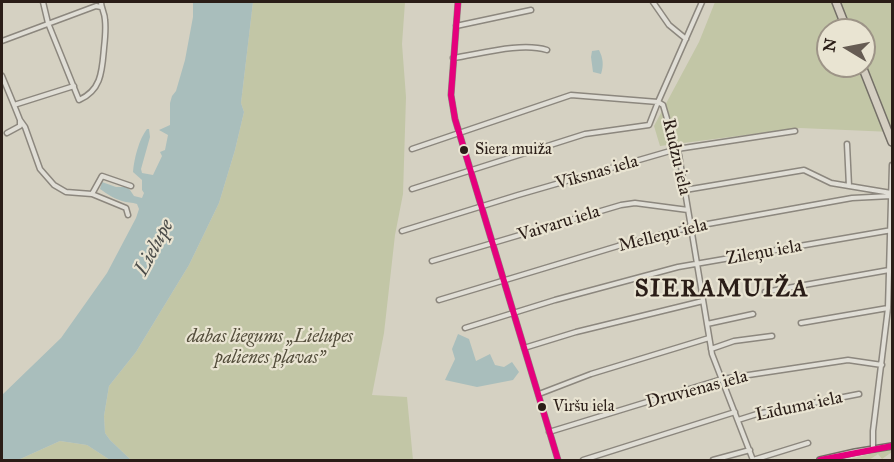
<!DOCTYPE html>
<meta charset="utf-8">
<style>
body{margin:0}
#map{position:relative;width:894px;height:462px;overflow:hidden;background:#d5d1c2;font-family:"IM FELL Great Primer",serif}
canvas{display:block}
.frame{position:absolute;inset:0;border:3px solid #2a1d17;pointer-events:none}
.north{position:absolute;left:816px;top:18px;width:60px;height:60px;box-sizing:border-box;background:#e9e4d2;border:2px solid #9d9487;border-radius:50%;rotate:280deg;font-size:16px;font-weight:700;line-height:24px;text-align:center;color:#2a1d17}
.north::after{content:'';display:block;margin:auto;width:21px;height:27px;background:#665c53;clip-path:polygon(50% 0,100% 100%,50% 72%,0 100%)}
</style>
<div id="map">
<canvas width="894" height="462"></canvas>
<div class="frame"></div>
<div class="north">N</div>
</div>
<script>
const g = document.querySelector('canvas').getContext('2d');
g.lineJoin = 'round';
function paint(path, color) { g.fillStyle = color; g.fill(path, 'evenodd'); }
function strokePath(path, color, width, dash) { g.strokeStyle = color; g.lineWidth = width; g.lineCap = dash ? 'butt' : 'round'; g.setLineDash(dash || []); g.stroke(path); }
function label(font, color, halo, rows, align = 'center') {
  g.font = font + ' "IM FELL Great Primer",serif'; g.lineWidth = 4.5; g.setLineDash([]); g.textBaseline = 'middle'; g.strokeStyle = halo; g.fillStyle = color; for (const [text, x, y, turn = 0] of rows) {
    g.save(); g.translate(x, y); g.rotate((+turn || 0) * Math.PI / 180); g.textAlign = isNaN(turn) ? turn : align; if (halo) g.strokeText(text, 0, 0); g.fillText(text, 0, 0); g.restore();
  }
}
const green = new Path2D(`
 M 253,2 L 405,2 L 402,44 L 406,97 L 403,194 L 395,235 L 384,333 L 372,395 L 407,397 L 413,460 L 131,460 L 110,440 L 105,433 L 104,416 L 109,386 L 136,352 L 189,265 L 219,203 L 235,150 L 244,112 L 241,103 Z
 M 715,2 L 892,2 L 892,132 L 800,128 L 660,146 L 654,126 L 699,42 ZM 828,30 L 864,30 L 864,66 L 828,66 Z
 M 60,441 L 87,445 L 110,460 L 18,460 Z
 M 889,449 L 892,452 L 882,459 L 878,454 L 869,460 L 846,460 Z`);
const water = new Path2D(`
 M 193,2 L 253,2 L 241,103 L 244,112 L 235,150 L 219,203 L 189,265 L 136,352 L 109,386 L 104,416 L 105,433 L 110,440 L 131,460 L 110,460 L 87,445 L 60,441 L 18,460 L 2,460 L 2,395 L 61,338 L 107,273 L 136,218 L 139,209 L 137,204 C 132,202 127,203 122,201 C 115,199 107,194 100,189 L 102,182 L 116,187 L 128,187 L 134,196 L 142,198 L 144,193 L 142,190 L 142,180 L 133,172 C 134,159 139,139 147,129 L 149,129 L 150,137 L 141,169 L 142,173 L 153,175 L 162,156 L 160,152 L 165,150 L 168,135 L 159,130 L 170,125 L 170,103 L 172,96 L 176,91 L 185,60 L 193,17 Z
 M 599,50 C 603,58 604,65 601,74 L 593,72 L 591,57 L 592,51 Z
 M 458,334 L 469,339 L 476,361 L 490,354 L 495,365 L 504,367 L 512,362 L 519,372 L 513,380 L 477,387 L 445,380 L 455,359 L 452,349 Z`);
const street = new Path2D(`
 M 43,2 L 48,23 L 79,100 C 102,90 102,70 104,48 C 105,39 106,29 105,20 C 105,13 101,8 101,2
 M 458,2 L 451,95 L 455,119 L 558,460
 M 653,2 L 669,25 L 686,39
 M 702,2 L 658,102 L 663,105 L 675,146 L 679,155 L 712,354 L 753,460
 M 456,26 L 531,10
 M 2,41 L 96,6 L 101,7
 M 453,58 C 480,54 521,42 547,50
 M 2,76 L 14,105 L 74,86
 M 20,120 L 25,127 L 40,169 L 54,185 L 66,192 L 92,194 L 126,208 L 128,215
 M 7,133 L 20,126 L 20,120 L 14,105
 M 847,144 L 849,186
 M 412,189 L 585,134 L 649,125 L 658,102 L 571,95 L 412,149
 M 685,190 L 804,170 L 831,183 L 891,193
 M 92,194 L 102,176 L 131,186
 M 402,231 L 518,195 L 677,149 L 795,131
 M 432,261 L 621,205 L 635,203 L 688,210
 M 765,292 L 889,270
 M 439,300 L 618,246 L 691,227 L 852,198 L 891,196
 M 801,323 L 888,308
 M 707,324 L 753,314
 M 465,328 L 555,300 L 678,267 L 892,230
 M 524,348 L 576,332 L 703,301
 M 711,349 L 734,341 L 772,336
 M 539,394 L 591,374 L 709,338
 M 738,420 L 757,414 L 859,394
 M 549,432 L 722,379 L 848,360 L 882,365
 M 873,449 L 873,431 L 888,308 L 892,165
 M 583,460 L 735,412
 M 713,460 L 750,450
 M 753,460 L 808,443`);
const secondary = new Path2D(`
 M 820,460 L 855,452 L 892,446`);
const highway = new Path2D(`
 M 836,2 L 847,30
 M 862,66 L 892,142`);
const bus1 = new Path2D(`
 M 458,2 L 451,95 L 455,119 L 558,460
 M 820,460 L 892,446`);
const markers = [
 [464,150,5,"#2a1d17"],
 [542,407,5,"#2a1d17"]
];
const busNames = [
 ["Siera muiža",475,150],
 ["Viršu iela",553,407]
];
const streetNames = [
 ["Rudzu iela",676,157,77],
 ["Vīksnas iela",597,173,-16],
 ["Vaivaru iela",559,224,-17],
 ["Melleņu iela",663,236,-14],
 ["Zileņu iela",764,253,-10],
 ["Druvienas iela",697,390,-15],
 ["Līduma iela",799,407,-12]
];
const parkNames = [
 ["dabas liegums „Lielupes",270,338],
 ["palienes pļavas”",270,359]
];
const waterNames = [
 ["Lielupe",155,248,-62]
];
const districtNames = [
 ["SIERAMUIŽA",722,290]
];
paint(green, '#c2c6a6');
paint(water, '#a9bebc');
strokePath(street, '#8c877e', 7);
strokePath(secondary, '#746f67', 8);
strokePath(highway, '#746f67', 10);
strokePath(street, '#e0ded6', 4);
strokePath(secondary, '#e0ded6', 5);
strokePath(highway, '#d4cec1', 7);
strokePath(bus1, '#e5007d', 6);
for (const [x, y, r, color] of markers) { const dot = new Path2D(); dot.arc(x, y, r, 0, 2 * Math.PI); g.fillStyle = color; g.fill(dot); strokePath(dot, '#e9e4d2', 2); }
label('16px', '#2a1d17', '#e9e4d2', busNames, 'left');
label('18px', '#2a1d17', '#e9e4d2', streetNames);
label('italic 18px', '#534d3b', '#e9e4d2', parkNames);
label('italic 20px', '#4a4b48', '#e9e4d2', waterNames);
g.letterSpacing = '1.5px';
label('bold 24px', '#2a1d17', '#e9e4d2', districtNames);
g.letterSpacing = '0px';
</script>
